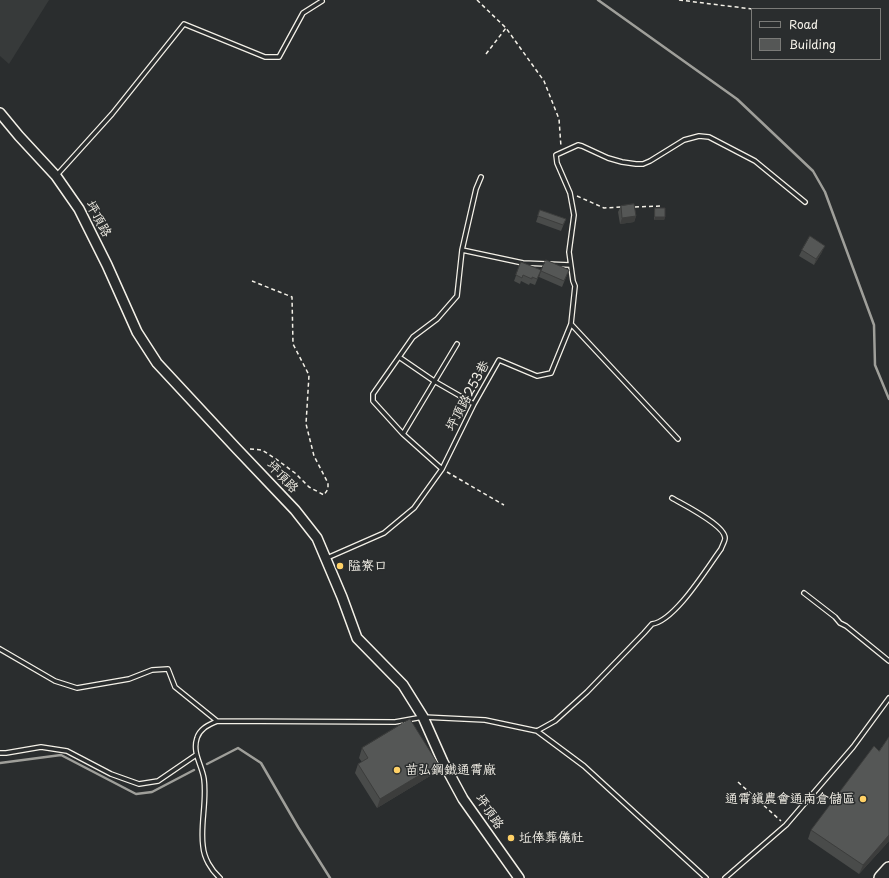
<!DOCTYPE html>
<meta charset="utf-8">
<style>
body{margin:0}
#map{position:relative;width:889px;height:878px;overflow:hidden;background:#2a2d2e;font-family:"Playpen Sans",sans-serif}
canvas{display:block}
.legend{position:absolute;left:751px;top:8px;width:130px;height:52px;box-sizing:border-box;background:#2a2d2e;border:1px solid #7b7b78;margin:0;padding:5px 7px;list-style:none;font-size:12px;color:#f4f1e8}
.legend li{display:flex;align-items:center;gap:8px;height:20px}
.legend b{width:20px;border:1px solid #7b7b78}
</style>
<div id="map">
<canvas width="889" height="878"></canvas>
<ul class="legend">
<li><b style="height:5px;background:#2a2d2e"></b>Road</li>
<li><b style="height:11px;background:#555756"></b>Building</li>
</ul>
</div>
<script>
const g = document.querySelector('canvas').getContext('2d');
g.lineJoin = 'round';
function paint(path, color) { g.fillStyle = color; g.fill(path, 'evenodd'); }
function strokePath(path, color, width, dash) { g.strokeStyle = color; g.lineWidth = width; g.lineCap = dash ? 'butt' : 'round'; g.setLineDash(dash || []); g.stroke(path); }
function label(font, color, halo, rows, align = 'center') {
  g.font = font + ' "Playpen Sans","LXGW WenKai TC",sans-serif'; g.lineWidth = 3; g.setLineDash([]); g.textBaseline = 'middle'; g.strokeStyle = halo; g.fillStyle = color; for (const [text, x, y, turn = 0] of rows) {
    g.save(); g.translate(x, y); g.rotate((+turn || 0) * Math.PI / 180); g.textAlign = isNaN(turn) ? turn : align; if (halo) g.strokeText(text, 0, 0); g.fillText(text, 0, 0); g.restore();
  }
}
const built = new Path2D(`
 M 0,0 L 49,0 L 9,64 L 0,56 Z`);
const stream = new Path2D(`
 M 598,0 L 737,99 L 813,171 L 825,192 L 874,325 L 875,365 L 889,399
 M 0,763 L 61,755 L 136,794 L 152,792 L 194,770
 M 207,764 L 238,748 L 261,763 L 298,827 L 330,878`);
const path = new Path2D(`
 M 477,0 L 506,28 L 544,81 L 559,119 L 561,147
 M 679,0 L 752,9
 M 486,54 L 506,28
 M 577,196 L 604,208 L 621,207
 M 635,207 L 660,206
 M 250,449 L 262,450 L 276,459 L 295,473 L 309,487 L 324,495 L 328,489 L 328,483 L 314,456 L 306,424 L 309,375 L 293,344 L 292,297 L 252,281
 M 447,472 L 504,505
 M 738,782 L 781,821`);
const service = new Path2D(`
 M 56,176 L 112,114 L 184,24 L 265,57 L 279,57 L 303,13 L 322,1
 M 481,177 L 476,189 L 462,250 L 523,263 L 570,265
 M 571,324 L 678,439
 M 399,357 L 434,381 L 474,404
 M 403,434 L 457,344
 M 442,469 L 403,434 L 373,401 L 373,394 L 413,337 L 437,319 L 457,296 L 462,250
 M 327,558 L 384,533 L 414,508 L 442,469 L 474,404 L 499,360 L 537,376 L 551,373 L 571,324 L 575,286 L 573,281 L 569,252 L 574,215 L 570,193 L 557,163 L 556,155 L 578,145 L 582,146 L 608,158 L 622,162 L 636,164 L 643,164 L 650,161 L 684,140 L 699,136 L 709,137 L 755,161 L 805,202
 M 804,593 L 835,617 L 840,623 L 846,626 L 889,661
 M 0,649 L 55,681 L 77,688 L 129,679 L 152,670 L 168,669 L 175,687 L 217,721
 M 537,731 L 584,766 L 706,878
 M 0,753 L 6,753 L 41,747 L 67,751 L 111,774 L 139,784 L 158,781 L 196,755
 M 220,878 C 211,870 204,858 203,846 C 200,825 207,802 204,779 C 202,765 192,753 197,738 C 200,728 209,725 217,721 L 395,722 L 423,717 L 485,720 L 537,731 L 555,721 L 587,692 L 644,633 L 652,624 C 675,621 707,568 721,549 C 722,546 725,541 725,538 C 725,525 682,504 672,498
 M 725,878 L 786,825 L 853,747 L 889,698`);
const tertiary = new Path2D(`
 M 0,113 L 19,136 L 56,176 L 79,209 L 107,265 L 137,332 L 157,363 L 236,448 L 295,510 L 317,538 L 342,597 L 357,638 L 403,685 L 423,717 L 443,762 L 463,799 L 519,878`);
const motorway = new Path2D(`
 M 881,878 L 889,869`);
const wall = new Path2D(`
 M 621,206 L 636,216 L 634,222 L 620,224 L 618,212 Z
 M 655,208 L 665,217 L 664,220 L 654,220 L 654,211 Z
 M 540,210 L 566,219 L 561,231 L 536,222 Z
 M 802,250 L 822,252 L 814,265 L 799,256 Z
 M 521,262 L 541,270 L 535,285 L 530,283 L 529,285 L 521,281 L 520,284 L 514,281 Z
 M 569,270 L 562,287 L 539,277 L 541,271 Z
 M 889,737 L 889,841 L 859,874 L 808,839 L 811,830 L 879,751 Z
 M 362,748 L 435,773 L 377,808 L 355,773 L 358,764 L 362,762 L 359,758 Z`);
const shadedWall = new Path2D(`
 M 636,216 L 634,222 L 620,224 L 622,218 Z
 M 655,217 L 665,217 L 664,220 L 654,220 Z
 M 825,246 L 822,252 L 814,265 L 816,259 Z
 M 438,764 L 435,773 L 377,808 L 380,799 Z
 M 889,835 L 889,841 L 859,874 L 863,865 Z`);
const building = new Path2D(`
 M 634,204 L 636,216 L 622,218 L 621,206 Z
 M 655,208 L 665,208 L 665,217 L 655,217 Z
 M 540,210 L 566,219 L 563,225 L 538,216 Z
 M 810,236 L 825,246 L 816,259 L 802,250 Z
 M 546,260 L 569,270 L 564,281 L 541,271 Z
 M 521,262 L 541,270 L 537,279 L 532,277 L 532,279 L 523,275 L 522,278 L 516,275 Z
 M 410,719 L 438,764 L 380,799 L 358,764 L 368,758 L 362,748 Z
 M 889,737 L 889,835 L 863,865 L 811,830 L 874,746 L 879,751 Z`);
const markers = [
 [340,566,4,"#ffd166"],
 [397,770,4,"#ffd166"],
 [863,799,4,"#ffd166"],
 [511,838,4,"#ffd166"]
];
const streetNames = [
 ["坪頂路",98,219,62],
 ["坪頂路253巷",468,396,-62],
 ["坪頂路",282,477,46],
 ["坪頂路",489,812,55]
];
const poiNames = [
 ["隘寮口",348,566],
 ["苗弘鋼鐵通霄廠",405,770],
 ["通霄鎮農會通南倉儲區",855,799,"right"],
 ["坵俸葬儀社",519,838]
];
paint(built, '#373a3a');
strokePath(stream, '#9f9f9a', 2.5);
strokePath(service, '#f4f1e8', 6);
strokePath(tertiary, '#f4f1e8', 12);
strokePath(motorway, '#f4f1e8', 16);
strokePath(path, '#f4f1e8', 1.5, [4, 3]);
strokePath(service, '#2a2d2e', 3.5);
strokePath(tertiary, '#2a2d2e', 9);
strokePath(motorway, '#2a2d2e', 13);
paint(wall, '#494b4a');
paint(shadedWall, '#3c3d3c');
paint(building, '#555756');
strokePath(building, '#3c3d3c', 1);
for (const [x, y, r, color] of markers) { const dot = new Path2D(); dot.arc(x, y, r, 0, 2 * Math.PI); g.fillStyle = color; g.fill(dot); strokePath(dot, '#2a2d2e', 1.5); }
label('13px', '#f4f1e8', '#2a2d2e', streetNames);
label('13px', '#f4f1e8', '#2a2d2e', poiNames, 'left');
</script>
